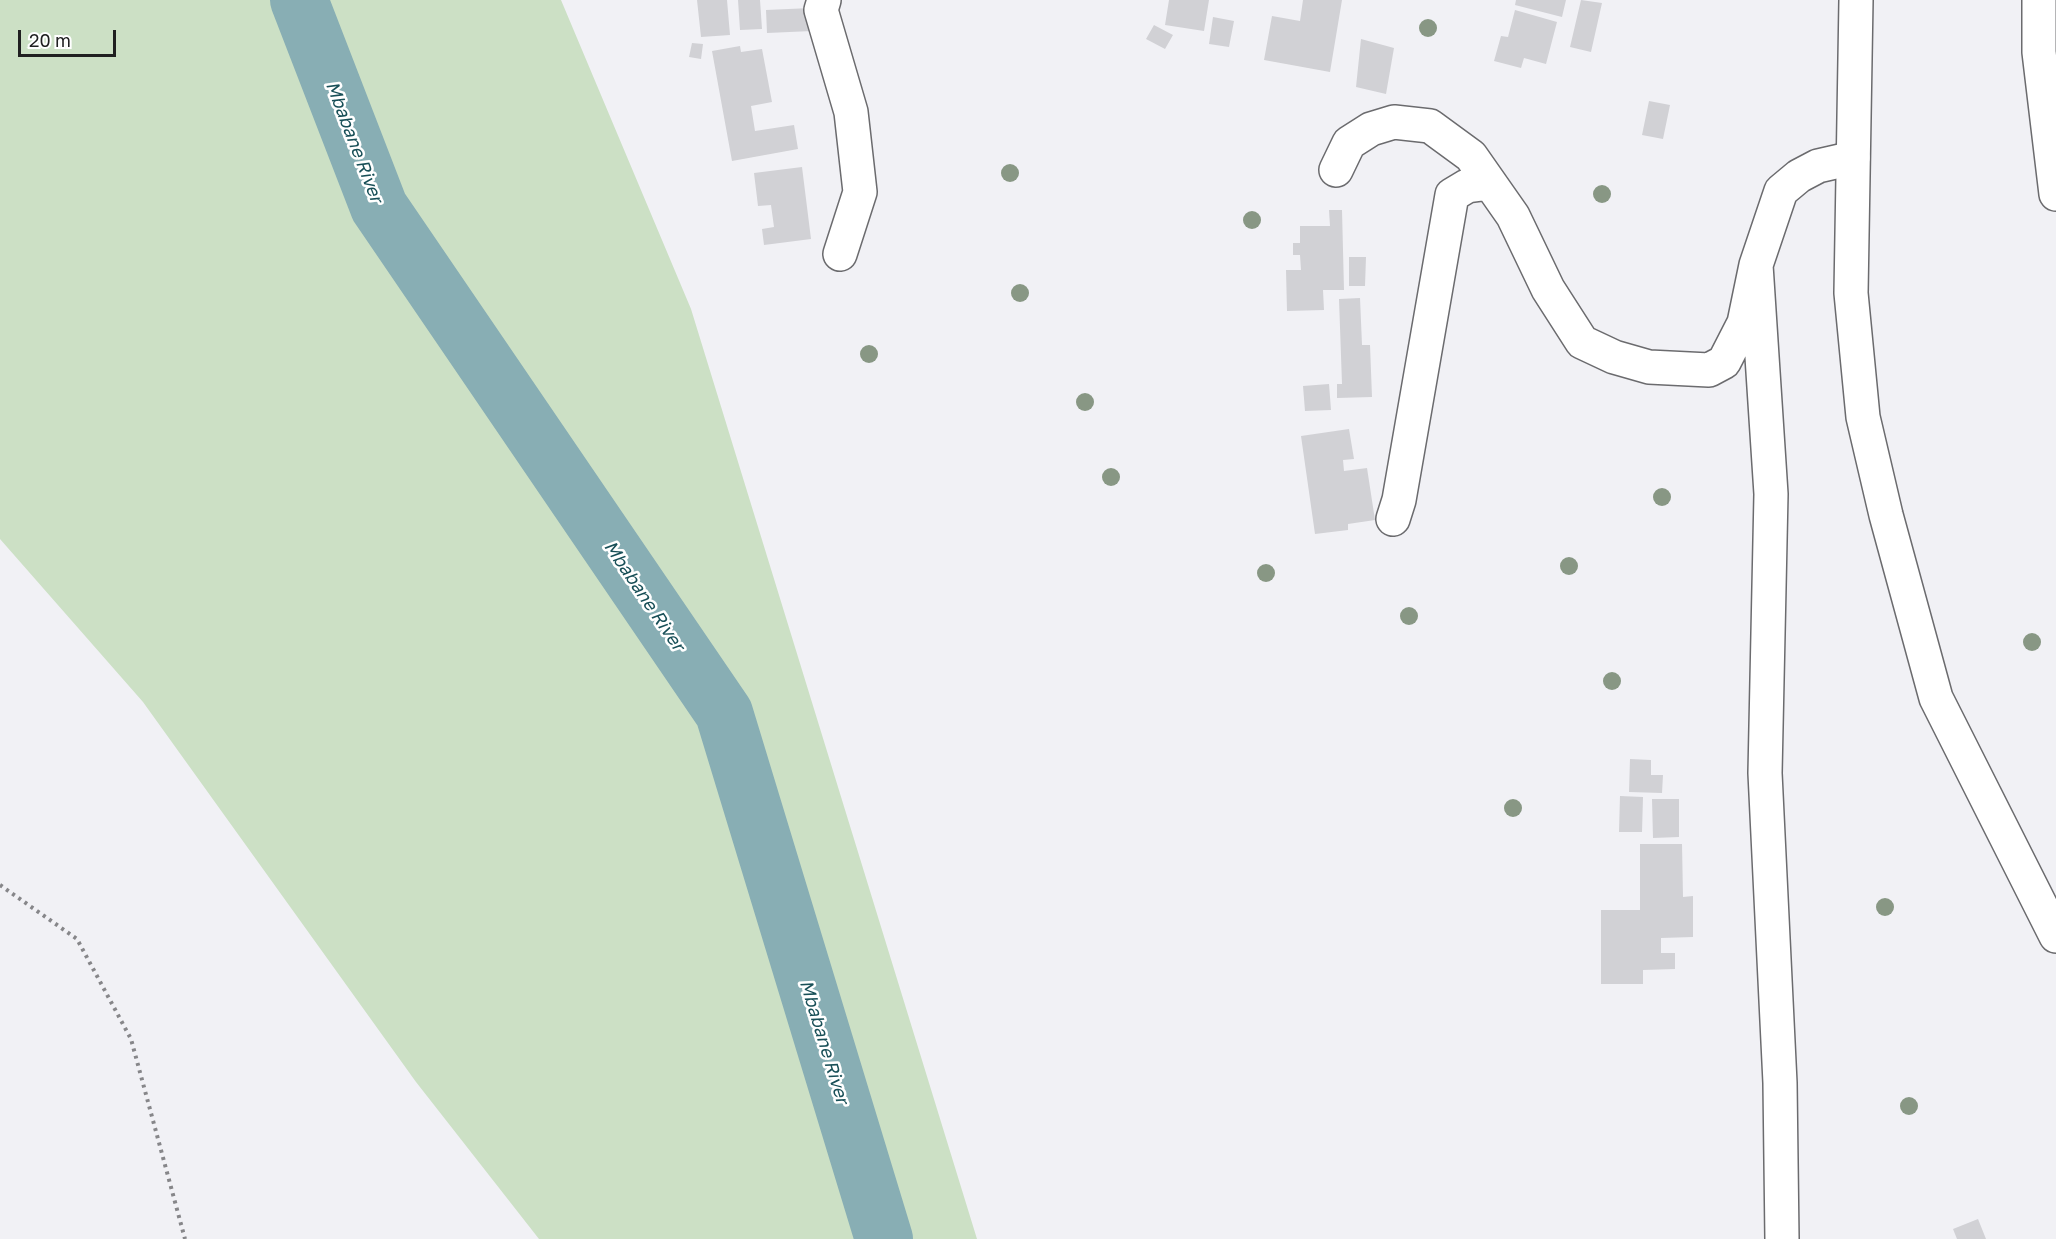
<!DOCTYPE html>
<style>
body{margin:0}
#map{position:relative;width:2056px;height:1239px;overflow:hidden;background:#f1f1f5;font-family:"Golos Text",sans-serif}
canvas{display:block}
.scale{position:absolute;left:18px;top:30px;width:98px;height:27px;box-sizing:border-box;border:3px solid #202021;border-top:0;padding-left:8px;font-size:18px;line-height:21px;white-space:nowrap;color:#202021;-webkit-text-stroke:4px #fff;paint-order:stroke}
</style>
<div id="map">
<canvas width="2056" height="1239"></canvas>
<div class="scale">20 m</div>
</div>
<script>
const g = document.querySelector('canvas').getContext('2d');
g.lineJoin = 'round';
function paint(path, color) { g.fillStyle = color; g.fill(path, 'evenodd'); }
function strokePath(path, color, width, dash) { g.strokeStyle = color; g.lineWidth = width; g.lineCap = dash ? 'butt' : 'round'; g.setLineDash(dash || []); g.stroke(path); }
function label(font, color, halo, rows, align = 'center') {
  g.font = font + ' "Golos Text",sans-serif'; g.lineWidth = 5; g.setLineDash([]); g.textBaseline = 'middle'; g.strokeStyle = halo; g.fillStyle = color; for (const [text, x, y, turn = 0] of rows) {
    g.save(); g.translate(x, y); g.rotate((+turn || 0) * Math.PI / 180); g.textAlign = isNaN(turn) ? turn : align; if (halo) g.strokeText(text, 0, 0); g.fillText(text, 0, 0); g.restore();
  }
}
const green = new Path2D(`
 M 0,0 L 561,0 L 691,309 L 977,1239 L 539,1239 L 416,1082 L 143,702 L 0,539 Z`);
const river = new Path2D(`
 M 299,0 L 379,207 L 724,713 L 884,1239`);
const building = new Path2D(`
 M 697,0 L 727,0 L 730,35 L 701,37 Z
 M 738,0 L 760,0 L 762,29 L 740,30 Z
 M 1169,0 L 1209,0 L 1204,31 L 1165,25 Z
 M 1303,0 L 1342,0 L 1330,72 L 1264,60 L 1272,16 L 1300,21 Z
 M 1516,0 L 1566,0 L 1562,17 L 1515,5 Z
 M 1581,0 L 1602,3 L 1591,52 L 1570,47 Z
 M 811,8 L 812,31 L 767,33 L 766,10 Z
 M 1515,10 L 1557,22 L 1546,64 L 1524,58 L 1521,68 L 1494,61 L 1501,36 L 1508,37 Z
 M 1213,17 L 1234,21 L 1229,47 L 1209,44 Z
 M 1154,25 L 1173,35 L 1165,49 L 1146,39 Z
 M 1361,39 L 1394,48 L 1386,94 L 1356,87 Z
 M 692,43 L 703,44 L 701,59 L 689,57 Z
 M 740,46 L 741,52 L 762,49 L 772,102 L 751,106 L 755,131 L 794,125 L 798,149 L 732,161 L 712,51 Z
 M 1649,101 L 1670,105 L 1663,139 L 1642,135 Z
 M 802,167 L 811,239 L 764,245 L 762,229 L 774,227 L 771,205 L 758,206 L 754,173 Z
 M 1329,210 L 1342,210 L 1344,290 L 1323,290 L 1324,310 L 1287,311 L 1286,270 L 1301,270 L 1300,255 L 1293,255 L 1293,243 L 1300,243 L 1300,226 L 1330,226 Z
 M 1349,257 L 1366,257 L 1365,286 L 1349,286 Z
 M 1360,298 L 1362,345 L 1370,345 L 1372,397 L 1337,398 L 1337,384 L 1342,384 L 1339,299 Z
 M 1329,384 L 1331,410 L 1305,411 L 1303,386 Z
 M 1349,429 L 1354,459 L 1343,460 L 1344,471 L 1367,468 L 1375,520 L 1348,524 L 1348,530 L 1315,534 L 1301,436 Z
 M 1630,759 L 1651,760 L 1651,775 L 1663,775 L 1662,793 L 1629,792 Z
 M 1620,796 L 1643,797 L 1642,832 L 1619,832 Z
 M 1652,799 L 1679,799 L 1679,837 L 1653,838 Z
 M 1640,844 L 1682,844 L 1683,897 L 1693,896 L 1693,937 L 1661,938 L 1661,953 L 1675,953 L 1675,969 L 1643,970 L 1643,984 L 1601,984 L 1601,910 L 1640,910 Z
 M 1978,1219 L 1986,1239 L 1957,1239 L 1953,1229 Z`);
const path = new Path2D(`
 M 0,885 L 77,939 L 131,1039 L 185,1239`);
const street = new Path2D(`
 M 824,0 L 821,10 L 851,112 L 860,192 L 840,254
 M 1336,170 L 1349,143 L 1371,129 L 1394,122 L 1430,126 L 1471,156 L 1513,216 L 1548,289 L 1582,342 L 1614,357 L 1649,367 L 1709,370 L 1724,362 L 1744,323 L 1756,265 L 1781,191 L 1799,176 L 1818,166 L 1853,158
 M 1756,265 L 1771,494 L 1765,773 L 1780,1083 L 1782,1239
 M 1393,519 L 1399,500 L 1452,195 L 1467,186 L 1490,183`);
const highway = new Path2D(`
 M 1856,0 L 1851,293 L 1863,417 L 1886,515 L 1936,698 L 2056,936
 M 2039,0 L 2039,52 L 2056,194`);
const trees = [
 [1428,28],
 [1010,173],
 [1602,194],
 [1252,220],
 [1020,293],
 [869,354],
 [1085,402],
 [1111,477],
 [1662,497],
 [1569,566],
 [1266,573],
 [1409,616],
 [2032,642],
 [1612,681],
 [1513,808],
 [1885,907],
 [1909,1106]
];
const waterNames = [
 ["Mbabane River",354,142,69],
 ["Mbabane River",644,596,56],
 ["Mbabane River",824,1042,73]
];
paint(green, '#cce0c5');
strokePath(river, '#88aeb4', 58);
paint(building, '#d1d1d5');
strokePath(street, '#6b6b6e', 36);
strokePath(highway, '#6b6b6e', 36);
strokePath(path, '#868689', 4, [3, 4.5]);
strokePath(street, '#fff', 33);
strokePath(highway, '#fff', 33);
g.fillStyle = '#889784';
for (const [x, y] of trees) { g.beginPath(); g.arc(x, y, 9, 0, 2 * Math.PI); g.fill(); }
label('italic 18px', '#184f57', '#fff', waterNames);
</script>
